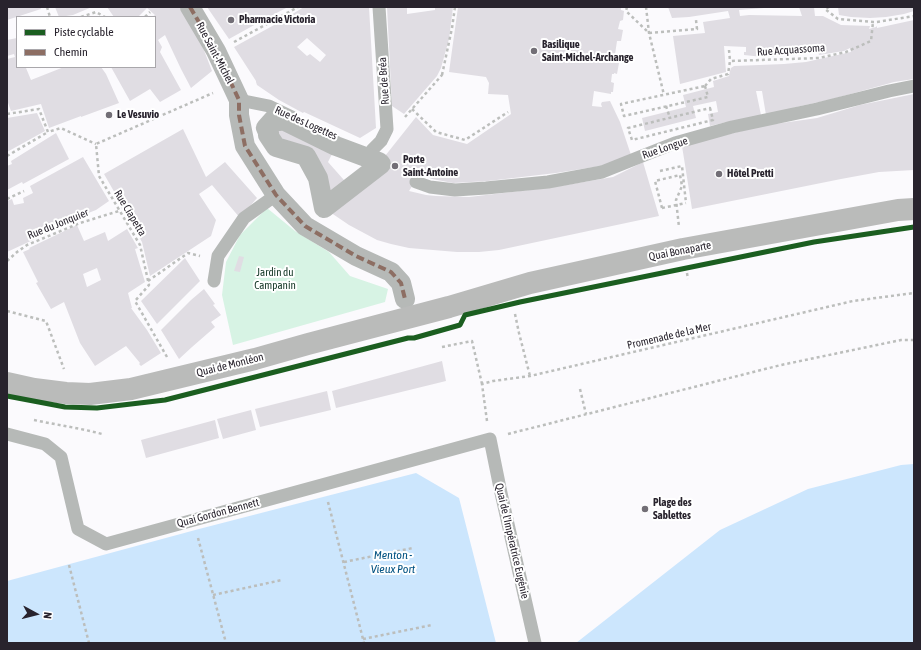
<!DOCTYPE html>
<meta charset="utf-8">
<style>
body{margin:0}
#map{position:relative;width:921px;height:650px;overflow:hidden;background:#fbfafd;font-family:"Asap Condensed",sans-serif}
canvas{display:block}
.frame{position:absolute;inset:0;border:8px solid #28232d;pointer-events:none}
.legend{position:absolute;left:16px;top:16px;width:140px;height:52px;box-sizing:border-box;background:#fff;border:1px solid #a9a7ab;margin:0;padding:5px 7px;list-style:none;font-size:12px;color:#28232d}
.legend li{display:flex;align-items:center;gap:8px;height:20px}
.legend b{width:20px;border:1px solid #a9a7ab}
.north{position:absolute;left:16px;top:594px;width:40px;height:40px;-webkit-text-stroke:3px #fff;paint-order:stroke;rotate:97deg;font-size:11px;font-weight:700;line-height:16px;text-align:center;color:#28232d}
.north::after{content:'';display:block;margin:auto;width:14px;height:18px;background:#28232d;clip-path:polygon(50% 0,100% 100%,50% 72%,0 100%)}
</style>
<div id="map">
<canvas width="921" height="650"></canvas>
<div class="frame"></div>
<ul class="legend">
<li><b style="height:5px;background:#1b5e20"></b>Piste cyclable</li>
<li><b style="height:5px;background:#8d6e63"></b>Chemin</li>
</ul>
<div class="north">N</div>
</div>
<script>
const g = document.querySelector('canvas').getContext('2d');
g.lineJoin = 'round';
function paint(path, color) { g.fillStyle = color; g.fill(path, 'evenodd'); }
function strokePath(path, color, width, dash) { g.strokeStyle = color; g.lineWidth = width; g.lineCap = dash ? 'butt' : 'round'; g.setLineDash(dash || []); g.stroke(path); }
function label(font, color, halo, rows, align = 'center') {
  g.font = font + ' "Asap Condensed",sans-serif'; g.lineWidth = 4; g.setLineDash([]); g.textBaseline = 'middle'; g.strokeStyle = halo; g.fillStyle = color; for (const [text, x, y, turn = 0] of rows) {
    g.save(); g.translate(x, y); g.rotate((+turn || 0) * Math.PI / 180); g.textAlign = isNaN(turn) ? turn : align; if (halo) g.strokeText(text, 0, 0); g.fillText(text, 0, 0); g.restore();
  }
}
const green = new Path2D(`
 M 267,208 L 295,231 L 329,252 L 350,276 L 388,289 L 385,302 L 233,345 L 222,295 L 226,262 L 240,235 Z`);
const water = new Path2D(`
 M 914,464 L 914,643 L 576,643 L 720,530 L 808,489 L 901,465 Z
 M 416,473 L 459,498 L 496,643 L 7,643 L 7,581 L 199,529 Z`);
const building = new Path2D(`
 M 7,7 L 40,7 L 41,9 L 7,20 Z
 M 55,7 L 92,7 L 73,15 L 59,17 Z
 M 107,7 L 182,7 L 198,35 L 212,71 L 191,88 L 181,69 L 165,35 L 158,40 L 162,47 L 160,52 L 181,90 L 160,102 L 150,89 L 130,101 L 111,67 L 155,67 L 155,17 L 152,17 L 155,15 L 147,8 L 138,17 L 114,17 Z
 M 207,7 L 288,7 L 265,19 L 229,39 Z
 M 304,7 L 369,7 L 376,128 L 360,138 L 304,112 L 303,113 L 279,100 L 257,85 L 256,82 L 256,81 L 234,47 L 276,24 ZM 307,38 L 326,55 L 320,62 L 310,54 L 307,56 L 297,47 Z
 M 387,7 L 407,7 L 407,14 L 435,10 L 435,7 L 453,7 L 449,39 L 441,68 L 437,76 L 404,114 L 392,106 Z
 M 458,7 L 621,7 L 621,10 L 624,11 L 623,20 L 620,21 L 618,29 L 623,30 L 621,41 L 617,41 L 614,61 L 616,62 L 615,63 L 619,63 L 617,74 L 614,73 L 614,74 L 612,74 L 611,82 L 614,83 L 613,92 L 611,92 L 611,94 L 594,91 L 592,106 L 602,107 L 601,104 L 602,102 L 610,101 L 620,122 L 631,155 L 607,165 L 556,173 L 488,181 L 453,183 L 432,179 L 420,174 L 409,191 L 426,195 L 436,196 L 469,197 L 554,187 L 613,177 L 643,162 L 659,216 L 499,250 L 479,252 L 457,252 L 409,248 L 391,244 L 377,240 L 349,225 L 324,208 L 318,178 L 276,147 L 274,119 L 336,146 L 328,162 L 351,188 L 385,156 L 416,117 L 433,135 L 467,144 L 511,114 L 508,95 L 488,94 L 489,83 L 486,77 L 449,72 Z
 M 668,7 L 764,7 L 764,8 L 739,10 L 740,16 L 749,15 L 802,16 L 799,7 L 814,7 L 815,16 L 823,16 L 841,25 L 870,26 L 869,29 L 876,27 L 877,26 L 877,28 L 914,20 L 914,79 L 894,82 L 829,100 L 796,107 L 784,111 L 766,115 L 762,91 L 756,91 L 761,115 L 727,123 L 727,122 L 710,126 L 708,114 L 718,112 L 716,101 L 693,106 L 696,118 L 645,131 L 642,118 L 686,107 L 683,95 L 714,87 L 713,81 L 729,76 L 730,71 L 731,68 L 734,66 L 784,64 L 806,62 L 851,52 L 850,48 L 844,51 L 819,55 L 818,51 L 793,55 L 763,57 L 744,55 L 744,52 L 746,52 L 746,47 L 724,46 L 726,72 L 680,84 L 673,36 L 705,33 L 703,22 L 730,18 L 728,11 L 689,17 L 672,18 Z
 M 838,7 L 914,7 L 914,11 L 904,14 L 886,17 L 870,18 L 851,17 L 839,15 Z
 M 17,38 L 17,67 L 28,67 L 26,68 L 31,80 L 64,67 L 101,67 L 106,74 L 119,103 L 81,117 L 81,116 L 49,128 L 41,104 L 11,111 L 7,100 L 7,59 L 15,57 L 14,54 L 7,56 L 7,40 Z
 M 914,94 L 914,170 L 879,172 L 841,179 L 692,209 L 682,146 L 761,126 L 817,118 L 860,105 Z
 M 37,113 L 45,131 L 7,152 L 7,118 Z
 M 183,129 L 206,177 L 225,162 L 257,198 L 240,218 L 212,185 L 199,194 L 216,220 L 211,236 L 150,276 L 142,242 L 122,209 L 115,196 L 116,195 L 104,174 Z
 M 56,133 L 69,159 L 23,184 L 22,182 L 7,190 L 7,166 L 12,164 L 11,161 Z
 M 83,157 L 109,201 L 96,210 L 60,224 L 48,226 L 50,232 L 7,252 L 7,201 L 12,199 L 14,205 L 24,203 L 23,198 L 33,193 L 30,186 Z
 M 77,225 L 84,241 L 105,232 L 108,241 L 127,229 L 138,248 L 135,249 L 145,282 L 128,293 L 132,308 L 131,308 L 147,330 L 161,353 L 141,366 L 139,364 L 140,363 L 126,346 L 95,366 L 80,343 L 64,302 L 51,309 L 36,283 L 38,282 L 23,252 L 30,249 L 29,248 ZM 97,268 L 101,280 L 87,287 L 83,274 Z
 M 239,256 L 244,257 L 240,272 L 234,271 Z
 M 185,258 L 200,281 L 157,324 L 141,301 Z
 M 204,289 L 215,304 L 213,305 L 221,315 L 211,322 L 215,327 L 192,347 L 179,359 L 161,330 L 191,300 Z
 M 442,361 L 446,381 L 336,408 L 332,391 Z
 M 327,391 L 331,410 L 260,427 L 255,409 Z
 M 251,410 L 256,430 L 223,439 L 217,419 Z
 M 215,420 L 219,438 L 146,458 L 141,440 Z`);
const path = new Path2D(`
 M 47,7 L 50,17
 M 627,7 L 626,11 L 649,33 L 697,29 L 696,20
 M 646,7 L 649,33 L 664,95
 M 829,7 L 825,9 L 838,19 L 873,22 L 877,22 L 914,16
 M 81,17 L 96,12 L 105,17
 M 145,17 L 150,12
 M 234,42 L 298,7
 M 729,50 L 730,61
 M 442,75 L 452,28 L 455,7
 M 705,86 L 711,79 L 728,74 L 730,61 L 819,58 L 846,52 L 871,41 L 873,22
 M 705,86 L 708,97 L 624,116 L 621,104 Z
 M 666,106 L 670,118
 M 710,108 L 713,120 L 632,140 L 628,128 Z
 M 412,109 L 436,132 L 465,140 L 508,112
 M 7,114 L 39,109 L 48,132 L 61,128 L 96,144
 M 405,117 L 442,75 L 445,77
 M 7,156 L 48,132
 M 660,171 L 682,166 L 686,203
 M 7,199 L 24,191
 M 662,208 L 655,181 L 680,175 L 682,186 L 676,200 L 679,227
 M 7,261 L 17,252 L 27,245 L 80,223 L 119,211
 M 687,273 L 688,279
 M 148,281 L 188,253 L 200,256
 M 7,311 L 46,321 L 64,369
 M 515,314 L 519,333 L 530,376
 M 442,347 L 472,341 L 482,384
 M 167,357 L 135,301 L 149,285 L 140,245 L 99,176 L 96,144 L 213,93
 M 580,389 L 586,414
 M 34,420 C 57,425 80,428 102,434
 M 487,421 L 482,384 L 493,381 L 530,376 L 853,301 L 914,293
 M 508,434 L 781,365 L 901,340 L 914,340
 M 328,502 L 364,643
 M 198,538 L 226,643
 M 344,562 L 413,548
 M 69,565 L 89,643
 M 213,595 L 282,580
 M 363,639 L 432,625`);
const service = new Path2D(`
 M 239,100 L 269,106 L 292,117
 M 372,150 L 381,141 L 387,129 L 379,7
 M 416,182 L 430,187 L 455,190 L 486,188 L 548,182 L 602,172 L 642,156 L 675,143 L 732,127 L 817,109 L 889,91 L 914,86
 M 214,281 L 218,256 L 244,218 L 276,195
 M 7,434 L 45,444 L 61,457 L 78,529 L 106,544 L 490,439 L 501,493 L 535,643`);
const pedestrian = new Path2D(`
 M 190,7 L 216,51 L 239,100 L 239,115 L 245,146 L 276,195 L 305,226 L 356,256 L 391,272 L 401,283 L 405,299
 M 274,119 L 280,121 L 281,119 L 336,146 L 379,162 L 381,164 L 324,208 L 318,178 L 306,156 L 276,147 L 268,135 L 269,133 L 266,128 Z`);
const primary = new Path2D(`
 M 7,383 L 34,389 L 66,393 L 90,394 L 131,389 L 255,359 L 308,344 L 449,307 L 530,283 L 683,249 L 898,210 L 914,209`);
const pathBridge = new Path2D(`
 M 662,208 L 686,203`);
const quiet = new Path2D(`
 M 190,7 L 216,51 L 239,100 L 239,115 L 245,146 L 276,195 L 305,226 L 356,256 L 391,272 L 401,283 L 405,299`);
const cycleway = new Path2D(`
 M 7,396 L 65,407 L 97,408 L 165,400 L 408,338 L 414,338 L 460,325 L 465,315 L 520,302 L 814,242 L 914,227`);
const markers = [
 [231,20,4,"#726e76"],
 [534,51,4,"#726e76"],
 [109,115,4,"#726e76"],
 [395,166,4,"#726e76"],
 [719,174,4,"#726e76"],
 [645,509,4,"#726e76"]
];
const poiNames = [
 ["Pharmacie Victoria",239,20],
 ["Basilique",542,45],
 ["Saint-Michel-Archange",542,58],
 ["Le Vesuvio",117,115],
 ["Porte",403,160],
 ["Saint-Antoine",403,173],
 ["Hôtel Pretti",727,174],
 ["Plage des",653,503],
 ["Sablettes",653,516]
];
const streetNames = [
 ["Rue Acquassoma",791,50,-4],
 ["Rue Saint-Michel",215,53,62],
 ["Rue de Bréa",384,81,-94],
 ["Rue des Logettes",306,123,24],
 ["Rue Longue",665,148,-19],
 ["Rue Ciapetta",130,213,59],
 ["Rue du Jonquier",58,224,-22],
 ["Quai Bonaparte",680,251,-11],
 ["Promenade de la Mer",669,336,-13],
 ["Quai de Monléon",230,365,-14],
 ["Quai Gordon Bennett",218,513,-15],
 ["Quai de l'Impératrice Eugénie",512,541,77]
];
const parkNames = [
 ["Jardin du",275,273],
 ["Campanin",275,286]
];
const waterNames = [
 ["Menton -",393,555],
 ["Vieux Port",393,569]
];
paint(green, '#d7f3e4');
paint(water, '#cce6fd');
paint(building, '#e0dde3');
strokePath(path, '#bcbebc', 2.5, [3, 3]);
strokePath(service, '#b6b9b7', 13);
strokePath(pedestrian, '#b6b9b7', 20);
strokePath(primary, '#babbba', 22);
strokePath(pathBridge, '#bcbebc', 2.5, [3, 3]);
strokePath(quiet, '#8d6e63', 4, [8, 4]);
strokePath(cycleway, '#1b5e20', 5);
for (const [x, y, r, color] of markers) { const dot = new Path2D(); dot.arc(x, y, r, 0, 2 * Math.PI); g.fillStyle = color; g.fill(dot); strokePath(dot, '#fff', 1.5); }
label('bold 11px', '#28232d', '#fff', poiNames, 'left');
label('11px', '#28232d', '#fff', streetNames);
label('11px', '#143726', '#fff', parkNames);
label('italic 12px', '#025281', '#fff', waterNames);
</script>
